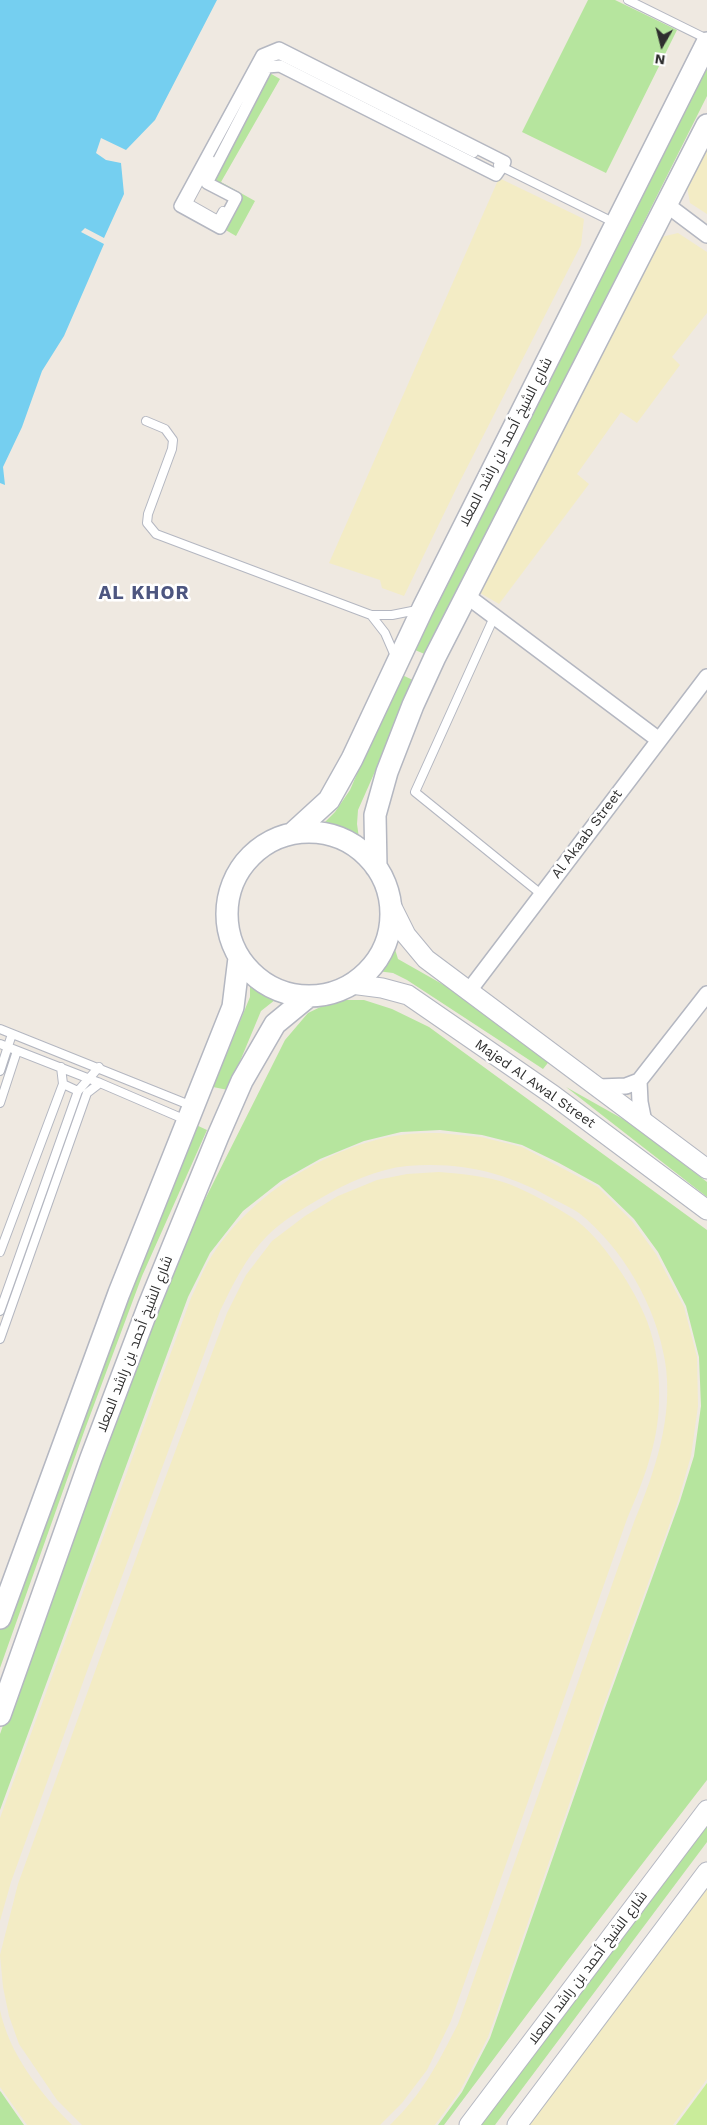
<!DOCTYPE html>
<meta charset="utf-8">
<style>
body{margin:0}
#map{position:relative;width:707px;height:2125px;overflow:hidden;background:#efe9e1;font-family:"Work Sans",sans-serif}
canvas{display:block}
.north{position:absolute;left:637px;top:20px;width:50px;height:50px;-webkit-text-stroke:4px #fff;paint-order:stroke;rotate:188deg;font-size:14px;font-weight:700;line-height:20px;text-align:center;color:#2e2e2e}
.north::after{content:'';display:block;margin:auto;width:18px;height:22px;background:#2e2e2e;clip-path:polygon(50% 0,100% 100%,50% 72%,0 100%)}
</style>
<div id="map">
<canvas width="707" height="2125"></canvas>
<div class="north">N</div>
</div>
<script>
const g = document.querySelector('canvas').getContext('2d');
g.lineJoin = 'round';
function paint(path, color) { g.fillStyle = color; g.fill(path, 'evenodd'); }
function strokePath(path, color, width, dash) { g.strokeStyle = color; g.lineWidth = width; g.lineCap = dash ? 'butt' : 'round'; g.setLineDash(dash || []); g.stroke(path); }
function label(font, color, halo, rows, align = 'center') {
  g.font = font + ' "Work Sans",Cairo,sans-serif'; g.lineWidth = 5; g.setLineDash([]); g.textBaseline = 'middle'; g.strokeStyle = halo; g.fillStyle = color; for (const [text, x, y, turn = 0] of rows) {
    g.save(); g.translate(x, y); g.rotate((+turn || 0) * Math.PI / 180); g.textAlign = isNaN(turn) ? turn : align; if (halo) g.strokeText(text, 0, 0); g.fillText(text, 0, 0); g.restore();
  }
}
const green = new Path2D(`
 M 588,0 L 615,0 L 677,30 L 606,173 L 522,132 Z
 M 707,60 L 707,96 L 427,655 L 415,650 Z
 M 268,72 L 280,79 L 221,182 L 255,201 L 236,236 L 224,229 L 240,201 L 206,182 Z
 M 400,674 L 415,681 L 358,810 L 357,824 L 359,838 C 348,829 338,825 324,823 L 335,812 L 350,790 Z
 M 394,946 L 398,959 L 488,1010 L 551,1059 L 543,1069 L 407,980 L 393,973 L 377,971 Z
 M 250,979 L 269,993 L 280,996 L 261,1011 L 228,1090 L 213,1087 L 250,997 Z
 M 335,1000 L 364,1000 L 392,1009 L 429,1027 L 707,1230 L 707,1780 L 568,1960 L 444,2125 L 438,2125 L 462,2092 L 490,2038 L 605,1708 L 680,1501 L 694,1456 L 701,1406 L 699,1357 L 686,1306 L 658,1252 L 634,1219 L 599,1185 L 559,1163 L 522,1145 L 482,1135 L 440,1130 L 401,1132 L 364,1141 L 320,1159 L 281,1181 L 243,1211 L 210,1253 L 188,1297 L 0,1810 L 0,1734 L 152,1305 L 285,1040 L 308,1013 Z
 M 566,1087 L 630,1123 L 707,1182 L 707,1197 Z
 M 194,1124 L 207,1130 L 142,1276 L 85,1429 L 0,1668 L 0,1624 Z
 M 707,1818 L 707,1842 L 495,2125 L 477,2125 Z
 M 0,2091 L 1,2092 L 24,2125 L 0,2125 Z`);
const sand = new Path2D(`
 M 707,141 L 707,214 L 690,203 L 686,181 Z
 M 499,178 L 584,219 L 581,245 L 456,489 L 404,596 L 382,588 L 380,580 L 329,563 Z
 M 678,233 L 707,252 L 707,313 L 672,357 L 680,365 L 637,423 L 621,412 L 577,474 L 589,484 L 499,604 L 480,593 L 657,238 Z
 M 439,1133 L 481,1137 L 522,1147 L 598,1187 L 632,1221 L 656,1254 L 684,1307 L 697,1357 L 698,1406 L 691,1456 L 678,1501 L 603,1707 L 488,2037 L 460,2091 L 435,2125 L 390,2125 C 423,2093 437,2065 458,2024 L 634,1522 C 655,1472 674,1416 665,1361 C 656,1306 623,1248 579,1213 C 572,1208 563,1204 555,1200 C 509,1173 461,1161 407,1166 C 377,1169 347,1183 321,1198 C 302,1209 282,1221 267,1236 C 246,1257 233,1284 220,1311 L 87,1671 L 11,1882 L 0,1921 L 0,1818 L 191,1298 C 198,1284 204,1267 213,1254 C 252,1194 330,1145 401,1135 C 414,1133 427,1133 439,1133 Z
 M 439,1172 C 462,1174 487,1176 509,1184 C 531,1193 553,1205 573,1218 C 601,1237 635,1289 647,1321 C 657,1347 660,1376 659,1403 C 658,1444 643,1482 627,1519 L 451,2021 L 427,2070 L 402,2103 L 380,2125 L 82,2125 L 57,2100 L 19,2044 L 9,2016 L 3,1987 L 0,1955 L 18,1884 L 160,1492 L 227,1313 L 246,1275 L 272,1241 L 305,1216 L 338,1196 L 377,1180 L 407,1174 Z
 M 707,1884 L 707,2079 L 673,2125 L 526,2125 Z
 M 0,2010 C 9,2054 41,2094 72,2125 L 27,2125 L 0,2087 Z`);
const pitch = new Path2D(`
 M 707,2083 L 707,2125 L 676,2125 Z`);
const water = new Path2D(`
 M 0,0 L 217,0 L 155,120 L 126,150 L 101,138 L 96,153 L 106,160 L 121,163 L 124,194 L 104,238 L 85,228 L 81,232 L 104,244 L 64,336 L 42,371 L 22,427 L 3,467 L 5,485 L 0,483 Z`);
const service = new Path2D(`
 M 628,0 L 707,39
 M 262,64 L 264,60 L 279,55 L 474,153
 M 211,160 L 188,203 L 218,220 L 223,211
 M 498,165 L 615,223
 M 146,421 L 165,429 L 173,440 L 172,449 L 148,514 L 147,523 L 156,534 L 371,615 L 392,615 L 417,610
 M 371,615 L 385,633 L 395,656
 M 495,615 L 415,792 L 541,894
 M 0,1029 L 192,1106
 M 0,1044 L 100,1083 L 186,1120
 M 0,1071 L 12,1034
 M 63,1084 L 78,1091 L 99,1067
 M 0,1103 L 17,1051
 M 0,1252 L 63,1084 L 61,1067
 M 0,1311 L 78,1091
 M 0,1339 L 87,1093 L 100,1083`);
const pedestrian = new Path2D(`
 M 279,48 L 505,162 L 496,175 L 280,66 L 267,67 L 207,183 L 236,198 L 220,228 L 180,206 L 262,55 Z`);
const minor = new Path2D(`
 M 667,205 L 707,235
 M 467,596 L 659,740
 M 468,992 L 707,677
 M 639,1081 L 640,1102 L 644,1122
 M 599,1087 L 626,1086 L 639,1081 L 707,994`);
const tertiary = new Path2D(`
 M 391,905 L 406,935 L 426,959 L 707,1169
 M 351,984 L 382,988 L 408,995 L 553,1095 L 707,1210
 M 469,2125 L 707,1810
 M 517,2125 L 707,1872`);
const secondary = new Path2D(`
 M 294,832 L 329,800 L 352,759 L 423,608 L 707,43
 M227 914a82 82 0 1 1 164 0a82 82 0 1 1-164 0Z
 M 376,867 L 375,815 L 387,772 L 413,705 L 435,657 L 707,125
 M 0,1618 L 119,1293 L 233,1007 L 239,958
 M 0,1715 L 91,1458 L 149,1305 L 218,1136 L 242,1081 L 275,1024 L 309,996`);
const streetNames = [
 ["شارع الشيخ أحمد بن راشد المعلا",506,442,-63],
 ["Al Akaab Street",587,834,-53],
 ["Majed Al Awal Street",535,1084,35],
 ["شارع الشيخ أحمد بن راشد المعلا",135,1344,-69],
 ["شارع الشيخ أحمد بن راشد المعلا",588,1968,-53]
];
const districtNames = [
 ["AL KHOR",144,593]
];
paint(green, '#b6e59e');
paint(sand, '#f3ecc5');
paint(pitch, '#c9ec9a');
paint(water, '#75cff0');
strokePath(service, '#b4b7c1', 10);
strokePath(pedestrian, '#b4b7c1', 14);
strokePath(minor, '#b4b7c1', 18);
strokePath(tertiary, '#b4b7c1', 21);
strokePath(secondary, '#b4b7c1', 24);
strokePath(service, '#fff', 8);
strokePath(pedestrian, '#fff', 11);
strokePath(minor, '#fff', 15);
strokePath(tertiary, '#fff', 19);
strokePath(secondary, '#fff', 21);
label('14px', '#2e2e2e', '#fff', streetNames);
g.letterSpacing = '1px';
label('bold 19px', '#4d5680', '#fff', districtNames);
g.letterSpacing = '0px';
</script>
